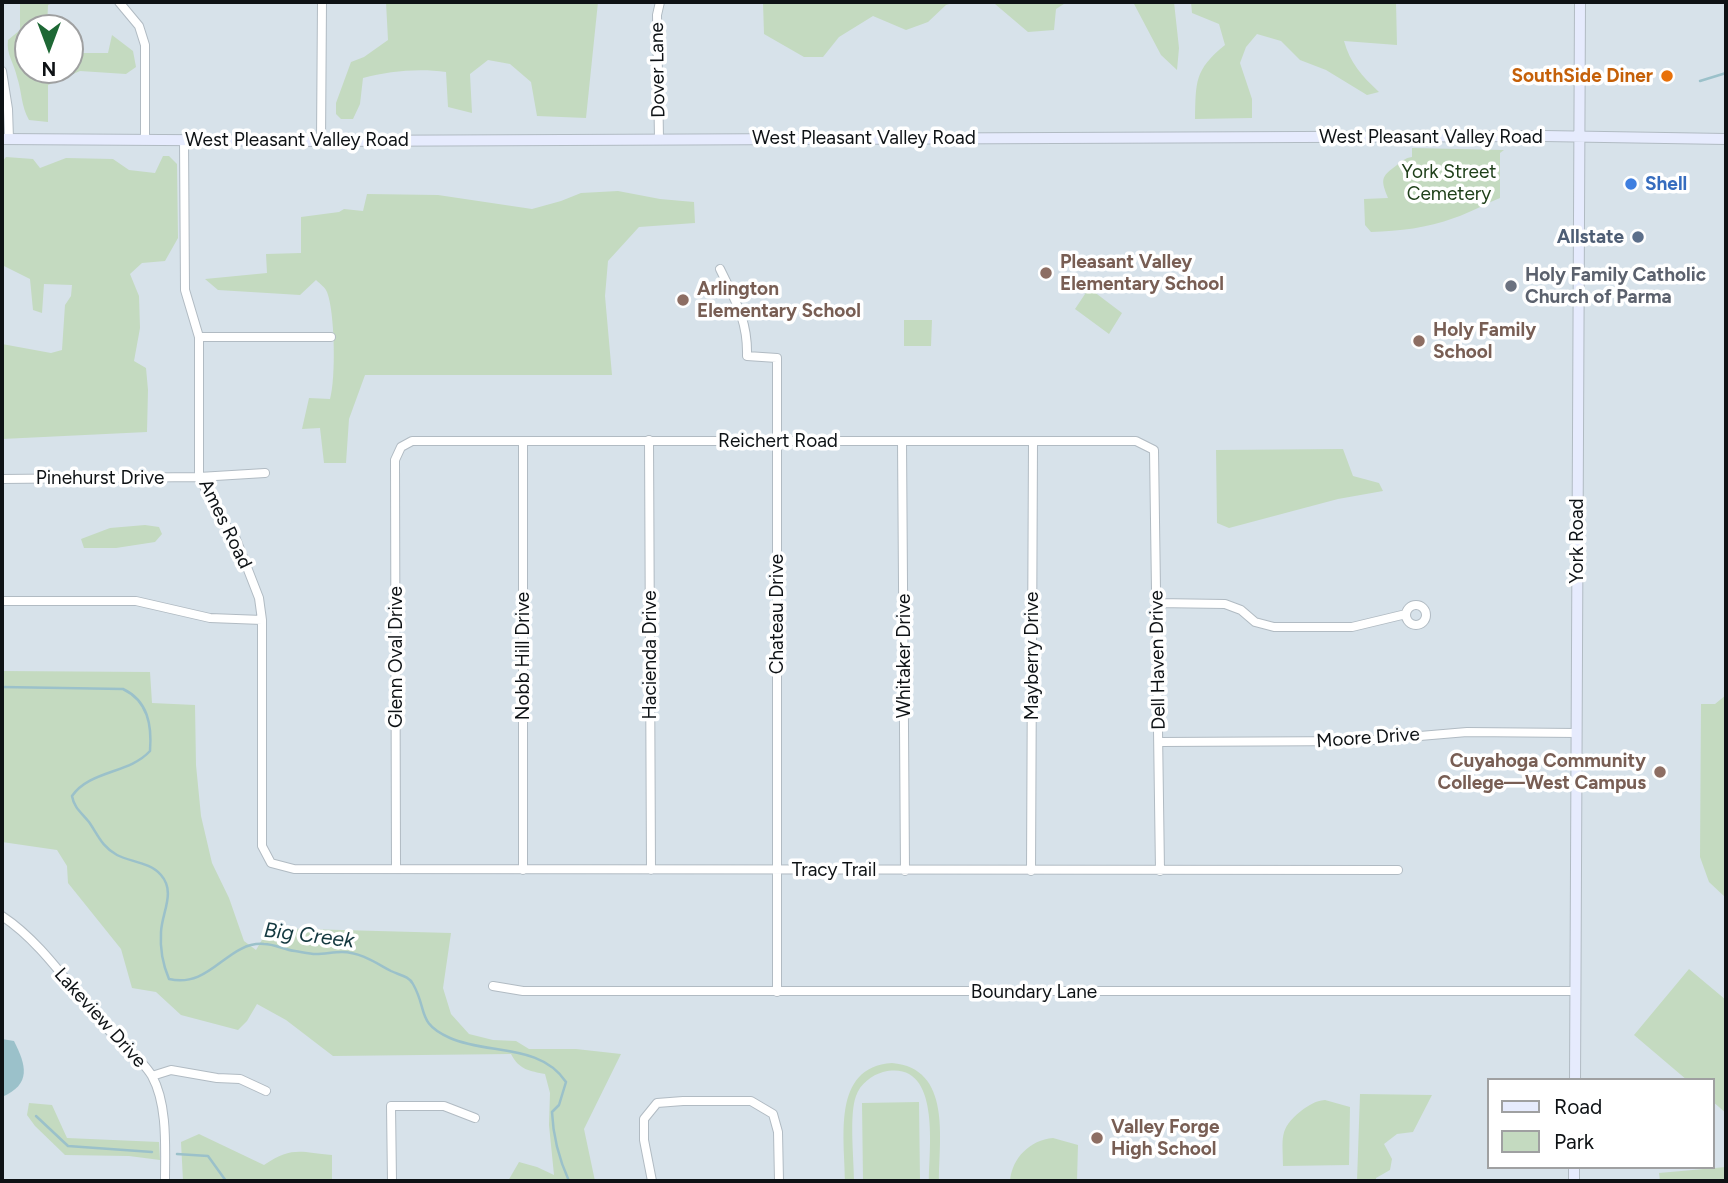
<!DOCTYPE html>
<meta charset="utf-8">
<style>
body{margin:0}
#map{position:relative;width:1728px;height:1183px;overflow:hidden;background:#d7e2ea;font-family:Figtree,sans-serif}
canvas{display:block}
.frame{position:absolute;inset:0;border:4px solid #0e1215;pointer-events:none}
.legend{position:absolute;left:1487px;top:1078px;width:228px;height:91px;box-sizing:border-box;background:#fff;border:2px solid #9fa0a1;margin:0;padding:9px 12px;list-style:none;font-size:21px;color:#0e1215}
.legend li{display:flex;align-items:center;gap:14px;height:35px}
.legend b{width:35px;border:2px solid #9fa0a1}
.north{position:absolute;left:14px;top:14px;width:70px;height:70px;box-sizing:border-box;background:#fff;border:2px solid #9fa0a1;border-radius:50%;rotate:180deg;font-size:19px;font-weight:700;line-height:28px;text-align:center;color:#0e1215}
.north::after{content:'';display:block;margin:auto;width:24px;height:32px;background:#1e6835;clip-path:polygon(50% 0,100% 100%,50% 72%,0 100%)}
</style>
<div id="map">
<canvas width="1728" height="1183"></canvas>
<div class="frame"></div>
<ul class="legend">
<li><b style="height:9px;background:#e6ebfd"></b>Road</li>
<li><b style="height:19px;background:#c4dac0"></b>Park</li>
</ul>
<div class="north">N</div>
</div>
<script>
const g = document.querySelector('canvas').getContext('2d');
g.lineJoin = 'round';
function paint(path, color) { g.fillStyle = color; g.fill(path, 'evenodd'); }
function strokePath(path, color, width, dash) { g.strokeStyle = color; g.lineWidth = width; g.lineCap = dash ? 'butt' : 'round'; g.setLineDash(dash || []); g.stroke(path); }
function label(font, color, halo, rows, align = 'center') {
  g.font = font + ' Figtree,sans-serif'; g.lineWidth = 7; g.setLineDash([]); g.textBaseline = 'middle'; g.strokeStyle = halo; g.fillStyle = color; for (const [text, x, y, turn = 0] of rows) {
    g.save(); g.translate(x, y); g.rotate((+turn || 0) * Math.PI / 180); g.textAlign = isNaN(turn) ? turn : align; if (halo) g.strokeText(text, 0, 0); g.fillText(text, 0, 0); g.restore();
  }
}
const green = new Path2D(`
 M 20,2 L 55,2 L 48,5 L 47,28 L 28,28 L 28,70 L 70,70 L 70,53 L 108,53 L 112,35 L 133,51 L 136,67 L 126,74 L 80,71 L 48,85 L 48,122 L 29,120 C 21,106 22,92 17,77 C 14,63 6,54 8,40 L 20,30 Z
 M 386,2 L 598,2 L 586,118 L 537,116 L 531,82 L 510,64 L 488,60 L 470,74 L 472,113 L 448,107 L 446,72 C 419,68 389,71 363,78 L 360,104 L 353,119 L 341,119 L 336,114 L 336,103 L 351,62 L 364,57 L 388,40 Z
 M 763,2 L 956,2 L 946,5 L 928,22 L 906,30 L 873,16 L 839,37 L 823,57 L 804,57 L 764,34 Z
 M 987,2 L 1067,2 L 1056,9 L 1054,30 L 1028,32 L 995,4 Z
 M 1133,2 L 1174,2 L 1179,48 L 1177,70 L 1161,55 Z
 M 1191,2 L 1396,2 L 1397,45 L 1344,41 C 1350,63 1362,76 1379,92 L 1367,95 L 1326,70 L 1300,60 L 1281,41 L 1257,34 L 1246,47 L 1240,63 L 1252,99 L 1252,118 L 1195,119 C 1196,82 1194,70 1225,45 L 1219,24 L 1192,13 Z
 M 1412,148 L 1504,150 L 1500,153 L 1500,198 C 1484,204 1470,213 1454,218 C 1427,228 1400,231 1371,232 L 1365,225 L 1364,199 L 1388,198 C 1381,180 1380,177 1397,165 C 1402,161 1405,158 1412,157 Z
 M 163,156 L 169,156 L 177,164 L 178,238 L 165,261 L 142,263 L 130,274 L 139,296 L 140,328 L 134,361 L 146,368 L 148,390 L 147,432 L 2,439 L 2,344 L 51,353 L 62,350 L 65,305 L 71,296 L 72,285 L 44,284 L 42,313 L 33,310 L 30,279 L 2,265 L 2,162 L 6,157 L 33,159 L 40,168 L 66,158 L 113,159 L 129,170 L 155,173 Z
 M 618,191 L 660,199 L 694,202 L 695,223 L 639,227 L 608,261 L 605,296 L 612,375 L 365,375 L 349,419 L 346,463 L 324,463 L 320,428 L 302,429 L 309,398 L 330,399 C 336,379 335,312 327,292 C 325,287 320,284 316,280 L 300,295 L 218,290 L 205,279 L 267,273 L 266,254 L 301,253 L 301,217 L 339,212 L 344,209 L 363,211 L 367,194 L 438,195 L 532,209 L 561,201 L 581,193 Z
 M 1089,288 L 1122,313 L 1109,334 L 1075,309 Z
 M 904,320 L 932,320 L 931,346 L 904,346 Z
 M 1343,449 L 1353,476 L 1379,483 L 1383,491 L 1338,499 L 1229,528 L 1217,523 L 1216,450 Z
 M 145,525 L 159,527 L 162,534 L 155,542 L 116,548 L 84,548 L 81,539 L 110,528 Z
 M 2,671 L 150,672 L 152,703 L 195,705 L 196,765 L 201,816 L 212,863 L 229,898 L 244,941 L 256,950 L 269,928 L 451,933 L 443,988 L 451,1014 L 469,1034 L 493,1040 L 516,1041 L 529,1049 L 576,1049 L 621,1054 L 584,1129 L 595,1181 L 508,1181 L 519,1162 L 537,1167 L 554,1175 L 549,1125 L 550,1093 L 545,1074 C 530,1071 519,1070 511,1054 L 333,1056 L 286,1020 L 257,1004 L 247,1021 L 238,1030 L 181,1015 L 156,992 L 132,988 L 121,949 L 68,883 L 67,866 L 57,850 L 2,842 Z
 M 1726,695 L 1726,898 L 1709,882 L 1700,857 L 1701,704 L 1715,704 Z
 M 1689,969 L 1726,1000 L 1726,1113 L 1712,1101 L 1712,1080 L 1687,1080 L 1634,1035 Z
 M 892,1063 C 952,1068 939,1139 939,1181 L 929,1181 C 929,1149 942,1058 883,1072 C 872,1075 860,1084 856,1096 C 849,1114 854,1160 854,1181 L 845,1181 C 845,1139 831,1067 892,1063 Z
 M 1360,1094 L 1432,1095 L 1413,1132 L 1397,1134 L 1384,1144 L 1392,1159 L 1390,1170 L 1376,1178 L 1376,1181 L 1357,1181 Z
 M 1325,1100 L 1350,1107 L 1349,1165 L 1283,1166 C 1283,1139 1278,1129 1301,1111 C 1309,1105 1315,1101 1325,1100 Z
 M 919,1102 L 920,1181 L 863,1181 L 862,1103 Z
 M 29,1103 L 52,1105 L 67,1138 L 159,1142 L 160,1160 L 129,1156 L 65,1155 L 35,1126 L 27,1115 Z
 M 199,1134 L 264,1165 C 292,1146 300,1152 332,1155 L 332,1181 L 183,1181 L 181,1142 Z
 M 1053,1138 L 1078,1145 L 1077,1181 L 1010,1181 C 1012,1158 1030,1140 1053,1138 Z
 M 1726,1167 L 1726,1181 L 1660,1181 L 1659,1173 Z`);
const water = new Path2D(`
 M 2,1039 L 14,1041 C 26,1065 32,1084 2,1097 Z`);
const stream = new Path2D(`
 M 1700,81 L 1726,73
 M 2,687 L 123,689 C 148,701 152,725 150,751 C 129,774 90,770 72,796 C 74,808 82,813 89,822 C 98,835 102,847 117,855 C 130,862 150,862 161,875 C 176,892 162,912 161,932 C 160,947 163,965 169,979 C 211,989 227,941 264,944 C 275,944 284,950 295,951 C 302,952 309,954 316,954 C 325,954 333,952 342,952 C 360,952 376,963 391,971 C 399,975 409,976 413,984 C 428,1010 416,1023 450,1038 C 488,1055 540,1043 566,1082 L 559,1105 L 552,1112 C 553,1136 559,1159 569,1181
 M 36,1116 L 68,1146 L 152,1152
 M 177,1154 L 208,1156 L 226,1181`);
const street = new Path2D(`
 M 119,2 L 139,26 L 145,45 L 145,140
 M 2,71 L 8,109 L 9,139
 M 659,139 L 657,15 L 660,2
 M 184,140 L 185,290 L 199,337 L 199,477 L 222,520 L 236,539 L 259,598 L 262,620 L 262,846 L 271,863 L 294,869 L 1398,870
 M 321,141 L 322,2
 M 720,269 C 735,300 748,320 747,356 L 777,358 L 777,992
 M 199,337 L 331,337
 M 649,440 L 651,870
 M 523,441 L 523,870
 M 902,441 L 905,871
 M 2,479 L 199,477 L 265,473
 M 2,601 L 136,601 L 210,618 L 262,620
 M 1156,603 L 1225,604 L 1241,610 L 1255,622 L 1274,627 L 1352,627 L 1406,614
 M1406 615a10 10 0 1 1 20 0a10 10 0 1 1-20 0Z
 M 1160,742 L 1361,741 L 1467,732 L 1577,733
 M 396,869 L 395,460 L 401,447 L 412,441 L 1136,441 L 1154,450 L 1160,871
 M 1031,871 L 1033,441
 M 2,916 C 43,943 71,989 104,1025 C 118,1042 140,1056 152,1076 C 168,1105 165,1149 165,1181
 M 493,986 L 523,991 L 1575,991
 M 152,1076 L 171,1070 L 217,1078 L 240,1079 L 266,1091
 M 392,1181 L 391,1106 L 444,1106 L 475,1118
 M 652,1181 L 644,1140 L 644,1119 L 657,1103 L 683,1101 L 751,1101 L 773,1114 L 778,1132 L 779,1181`);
const secondary = new Path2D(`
 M 2,139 L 321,141 L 1544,136 L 1726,139
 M 1575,1080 L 1580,2
 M 1574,1181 L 1574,1167`);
const markers = [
 [1667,76,7,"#e8710a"],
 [1631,184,7,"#3f7fe0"],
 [1638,237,7,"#5c6f8a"],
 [1046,273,7,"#8d6e63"],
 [1511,286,7,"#6b7280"],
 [683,300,7,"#8d6e63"],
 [1419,341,7,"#8d6e63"],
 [1660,772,7,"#8d6e63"],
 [1097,1138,7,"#8d6e63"]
];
const streetNames = [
 ["Dover Lane",658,70,-91],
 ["West Pleasant Valley Road",1431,137],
 ["West Pleasant Valley Road",864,138],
 ["West Pleasant Valley Road",297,140],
 ["Reichert Road",778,441],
 ["Pinehurst Drive",100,478],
 ["Ames Road",225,524,64],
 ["York Road",1577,541,-90],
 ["Chateau Drive",777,614,-90],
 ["Hacienda Drive",650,655,-90],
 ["Nobb Hill Drive",523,656,-90],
 ["Whitaker Drive",904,656,-90],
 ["Mayberry Drive",1032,656,-90],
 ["Glenn Oval Drive",396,657,-90],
 ["Dell Haven Drive",1158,660,-91],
 ["Moore Drive",1368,738,-4],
 ["Tracy Trail",834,870],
 ["Boundary Lane",1034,992],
 ["Lakeview Drive",100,1018,48]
];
const foodNames = [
 ["SouthSide Diner",1653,76]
];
const parkNames = [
 ["York Street",1449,172],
 ["Cemetery",1449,194]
];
const shopNames = [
 ["Shell",1645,184]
];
const serviceNames = [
 ["Allstate",1624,237]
];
const educationNames = [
 ["Pleasant Valley",1060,262],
 ["Elementary School",1060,284],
 ["Arlington",697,289],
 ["Elementary School",697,311],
 ["Holy Family",1433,330],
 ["School",1433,352],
 ["Cuyahoga Community",1646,761,"right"],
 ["College—West Campus",1646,783,"right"],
 ["Valley Forge",1111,1127],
 ["High School",1111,1149]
];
const worshipNames = [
 ["Holy Family Catholic",1525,275],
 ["Church of Parma",1525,297]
];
const waterNames = [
 ["Big Creek",309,936,7]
];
paint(green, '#c4dac0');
paint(water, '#9bc1ca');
strokePath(stream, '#9bc1ca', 2.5);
strokePath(street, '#b1bbc3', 10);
strokePath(secondary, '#b1bbc3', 12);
strokePath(street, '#fff', 8);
strokePath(secondary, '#e6ebfd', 10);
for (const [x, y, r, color] of markers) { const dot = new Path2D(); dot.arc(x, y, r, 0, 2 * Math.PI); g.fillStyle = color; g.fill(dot); strokePath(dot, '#fff', 2.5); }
label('19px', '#0e1215', '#fff', streetNames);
label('bold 19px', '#c56008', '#fff', foodNames, 'right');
label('19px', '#1f401a', '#fff', parkNames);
label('bold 19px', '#366cbe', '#fff', shopNames, 'left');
label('bold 19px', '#4e5e75', '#fff', serviceNames, 'right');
label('bold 19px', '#785e54', '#fff', educationNames, 'left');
label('bold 19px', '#5b616d', '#fff', worshipNames, 'left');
label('italic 21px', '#13383f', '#fff', waterNames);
</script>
